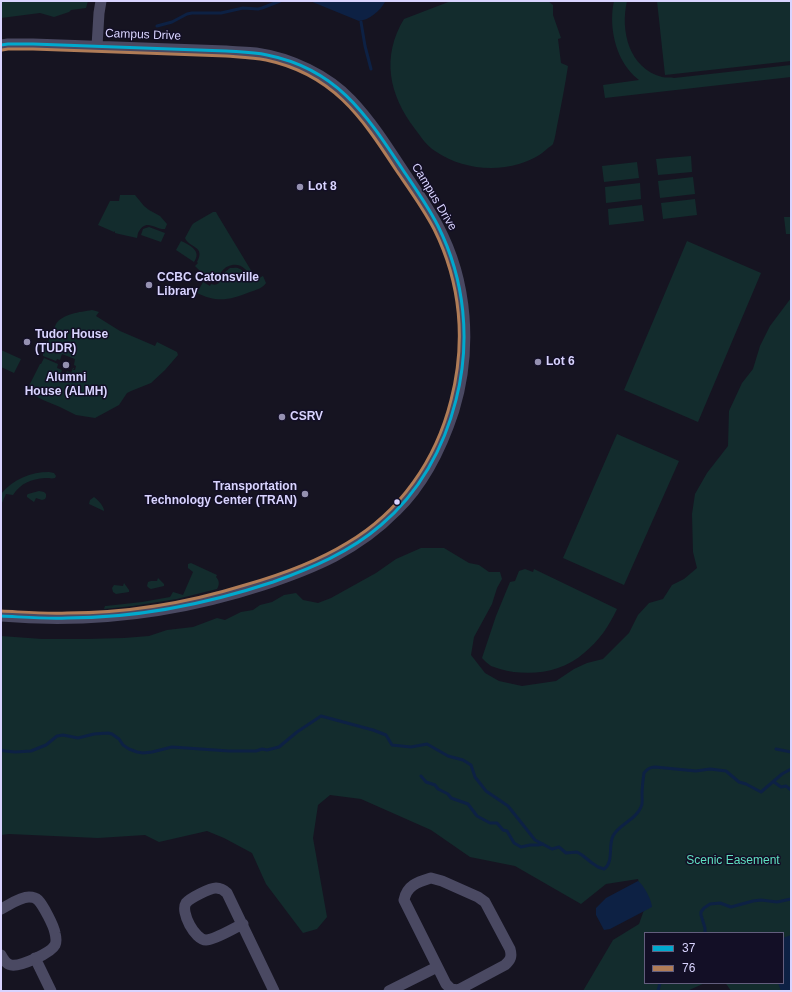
<!DOCTYPE html>
<style>
body{margin:0}
#map{position:relative;width:792px;height:992px;overflow:hidden;background:#161421;font-family:Helvetica,sans-serif}
canvas{display:block}
.frame{position:absolute;inset:0;border:2px solid #d9d4ff;pointer-events:none}
.legend{position:absolute;left:644px;top:932px;width:140px;height:52px;box-sizing:border-box;background:#130f26;border:1px solid #625e7d;margin:0;padding:5px 7px;list-style:none;font-size:12px;color:#d9d4ff}
.legend li{display:flex;align-items:center;gap:8px;height:20px}
.legend b{width:20px;border:1px solid #625e7d}
</style>
<div id="map">
<canvas width="792" height="992"></canvas>
<div class="frame"></div>
<ul class="legend">
<li><b style="height:5px;background:#00a9ce"></b>37</li>
<li><b style="height:5px;background:#b07c57"></b>76</li>
</ul>
</div>
<script>
const g = document.querySelector('canvas').getContext('2d');
g.lineJoin = 'round';
function paint(path, color) { g.fillStyle = color; g.fill(path, 'evenodd'); }
function strokePath(path, color, width, dash) { g.strokeStyle = color; g.lineWidth = width; g.lineCap = dash ? 'butt' : 'round'; g.setLineDash(dash || []); g.stroke(path); }
function label(font, color, halo, rows, align = 'center') {
  g.font = font + ' Helvetica,sans-serif'; g.lineWidth = 3; g.setLineDash([]); g.textBaseline = 'middle'; g.strokeStyle = halo; g.fillStyle = color; for (const [text, x, y, turn = 0] of rows) {
    g.save(); g.translate(x, y); g.rotate((+turn || 0) * Math.PI / 180); g.textAlign = isNaN(turn) ? turn : align; if (halo) g.strokeText(text, 0, 0); g.fillText(text, 0, 0); g.restore();
  }
}
const green = new Path2D(`
 M 1,1 L 88,1 L 86,8 L 71,10 L 69,12 L 54,17 L 40,13 L 1,18 Z
 M 451,1 L 548,1 L 553,5 L 553,15 L 561,38 L 558,39 L 561,63 L 568,66 C 565,86 561,106 557,126 C 556,131 555,139 553,144 C 552,145 550,147 548,148 C 540,156 531,160 519,164 C 491,172 460,168 435,151 C 427,146 421,137 415,129 C 389,95 381,57 404,19 Z
 M 614,1 L 627,1 C 620,31 629,68 662,77 C 666,78 671,77 674,78 L 791,65 L 791,77 L 605,98 L 603,85 L 639,80 C 635,77 631,73 628,69 C 614,51 609,23 614,1 Z
 M 657,1 L 791,1 L 791,61 L 665,75 Z
 M 691,156 L 692,172 L 658,175 L 656,159 Z
 M 637,162 L 639,178 L 604,182 L 602,166 Z
 M 693,177 L 695,194 L 660,198 L 658,181 Z
 M 640,183 L 641,199 L 606,203 L 605,187 Z
 M 120,195 L 135,195 L 144,206 L 149,210 L 160,216 L 167,224 L 165,229 C 155,230 146,217 138,233 L 136,233 L 138,233 L 137,238 L 119,234 L 115,233 L 115,231 L 114,232 L 98,225 L 110,201 L 119,201 Z
 M 695,199 L 697,215 L 663,219 L 661,203 Z
 M 642,205 L 644,221 L 609,225 L 608,209 Z
 M 213,212 L 216,212 L 217,214 L 255,277 L 254,278 C 249,276 249,272 245,269 C 239,262 227,264 222,271 C 220,273 219,277 218,280 L 214,282 L 208,279 L 195,266 L 198,263 L 197,262 C 206,246 189,248 185,238 L 192,225 L 194,223 Z
 M 784,217 L 791,217 L 791,234 L 786,234 Z
 M 149,227 L 165,233 L 161,242 L 141,235 L 143,229 Z
 M 181,241 C 190,245 202,251 194,262 L 176,250 Z
 M 687,241 L 761,273 L 698,422 L 624,390 Z
 M 230,268 C 233,268 237,267 240,269 C 245,271 247,283 254,281 C 257,281 260,277 263,276 L 266,283 C 263,288 256,290 250,292 C 230,300 217,303 197,293 L 203,282 L 210,286 L 211,284 C 221,287 220,279 224,273 C 226,271 228,270 230,268 Z
 M 791,298 L 791,991 L 731,991 L 727,985 L 725,983 L 783,983 L 783,933 L 645,933 L 645,983 L 705,983 L 687,991 L 583,991 L 613,940 L 639,924 L 644,910 L 638,879 L 606,884 L 581,904 L 515,866 L 470,857 L 431,830 L 361,799 L 330,795 L 318,805 L 313,838 L 327,917 L 317,929 L 303,933 L 266,884 L 252,853 L 224,838 L 207,831 L 159,842 L 145,835 L 98,838 L 9,834 L 1,835 L 1,636 L 42,639 L 87,639 L 124,638 L 149,636 L 167,630 L 193,627 L 217,618 L 225,620 L 241,612 L 253,610 L 260,605 L 272,602 L 284,595 L 296,593 L 303,600 L 318,603 L 331,598 L 376,573 L 396,559 L 421,548 L 444,548 L 469,563 L 479,565 L 489,572 L 500,572 L 502,579 L 497,588 L 492,604 L 474,637 L 471,655 L 485,673 L 499,681 L 522,686 L 556,681 L 574,669 L 587,663 L 603,659 L 629,633 L 638,615 L 649,603 L 663,599 L 672,585 L 684,579 L 697,568 L 693,552 L 692,514 L 695,494 L 707,473 L 728,446 L 729,411 L 742,383 L 753,369 L 760,346 L 770,326 Z
 M 92,310 L 96,311 L 99,312 L 96,316 L 120,331 L 155,346 L 157,342 L 177,352 L 178,355 L 165,370 L 151,383 L 131,391 L 127,393 L 119,405 L 95,418 L 76,415 L 60,407 L 43,400 L 28,392 L 29,389 L 28,388 L 40,364 L 41,364 L 44,358 L 58,364 L 57,368 L 62,370 L 61,373 L 65,375 L 67,371 L 71,373 L 73,368 L 74,368 L 73,370 L 75,370 L 76,366 L 74,365 L 75,359 L 62,354 L 60,360 L 57,359 L 56,361 L 43,356 L 43,353 L 56,324 C 62,314 80,312 92,310 Z
 M 1,350 L 21,359 L 14,373 L 1,367 Z
 M 617,434 L 679,461 L 624,585 L 563,558 Z
 M 49,472 L 54,473 L 56,476 L 55,478 C 52,479 49,478 45,478 C 31,479 21,483 13,495 L 6,494 L 1,505 L 1,494 C 13,479 31,472 49,472 Z
 M 39,491 L 44,492 L 46,494 L 46,497 L 45,499 L 42,500 L 36,498 L 34,502 L 27,497 L 27,495 L 28,494 Z
 M 94,497 C 98,500 104,506 104,511 L 89,504 L 90,500 Z
 M 191,563 L 217,575 L 216,577 C 219,580 220,584 217,589 L 177,599 L 133,606 L 104,609 L 105,606 L 106,606 L 142,602 L 170,597 L 173,592 L 183,595 L 193,572 L 188,568 L 188,564 Z
 M 525,569 L 533,572 L 534,569 L 617,609 C 609,626 599,641 584,653 C 562,673 528,677 500,669 C 497,668 494,667 491,666 C 488,664 485,661 482,658 L 496,616 L 510,582 L 515,581 L 519,571 Z
 M 158,578 L 164,584 L 164,586 L 151,589 L 149,588 L 147,586 L 148,582 L 151,581 L 157,581 Z
 M 124,583 L 129,590 L 129,592 L 116,594 L 113,592 L 112,588 L 114,585 L 123,586 Z`);
const water = new Path2D(`
 M 310,1 L 385,1 L 385,2 C 380,11 369,20 359,21 Z
 M 638,881 C 643,884 652,900 652,907 L 610,929 L 604,930 L 596,915 L 596,908 L 606,898 Z
 M 791,935 L 791,991 L 781,991 L 778,983 L 783,983 L 783,938 Z`);
const stream = new Path2D(`
 M 361,22 L 365,46 L 371,69
 M 157,26 L 172,22 L 187,14 L 192,13 L 221,13 L 243,8 L 258,9 L 262,8 L 280,1
 M 776,749 L 791,752
 M 1,750 L 5,751 L 15,752 L 31,751 L 46,745 L 57,736 L 63,735 L 78,738 L 94,734 L 108,733 L 112,734 L 119,739 L 123,745 L 129,749 L 137,752 L 143,753 L 152,752 L 172,747 L 229,751 L 256,751 L 262,749 L 267,750 L 279,747 L 297,732 L 321,716 L 373,730 L 386,735 L 392,745 L 411,747 L 427,744 L 448,756 L 463,760 L 471,765 L 475,777 L 486,791 L 508,806 L 535,840 L 552,849 L 559,847 L 566,853 L 577,852 L 582,855 L 592,863 L 598,867 L 604,869 C 614,862 608,846 613,836 C 619,824 636,820 641,807 C 643,804 642,799 642,795 C 642,788 643,780 644,773 C 647,769 650,767 655,767 L 696,771 L 710,769 L 726,771 L 739,782 L 746,784 L 761,792 L 782,774 L 791,769
 M 421,776 L 426,782 L 435,785 L 438,789 L 448,794 L 451,798 L 468,804 L 477,816 L 490,823 L 497,823 L 503,830 L 507,831 L 514,843 L 521,847 L 530,845 L 538,845 L 543,844
 M 774,782 L 781,787 L 786,786 L 791,790
 M 705,933 L 705,928 L 701,915 L 701,912 L 704,908 L 710,904 L 720,903 L 731,907 L 753,901 L 761,900 L 777,902 L 791,899
 M 658,991 L 660,983`);
const minor = new Path2D(`
 M 1,45 L 8,44 L 33,44 L 226,51 C 236,52 246,52 256,53 C 291,58 327,75 351,100 C 370,120 385,143 400,166 C 413,186 427,205 438,226 C 468,282 472,350 454,410 C 442,447 424,484 396,511 C 358,550 314,568 263,585 C 177,613 92,624 1,616
 M 97,46 L 99,13 L 101,1
 M 431,878 L 442,881 L 478,897 L 485,902 L 510,949 C 512,956 511,960 505,965 L 458,990 L 451,989 L 446,984 L 404,900 C 407,885 418,882 431,878 Z
 M 1,909 C 9,905 20,897 29,897 C 32,897 36,898 38,900 C 43,905 54,926 55,933 C 56,937 57,941 55,945 C 51,953 20,967 11,965 C 6,964 3,959 1,955
 M 243,924 C 234,928 215,940 206,940 C 195,940 180,912 186,903 C 190,898 210,888 216,888 C 221,888 224,890 227,893 L 274,991
 M 35,958 L 51,991
 M 389,991 L 437,967`);
const bus1 = new Path2D(`
 M 1,45 L 8,44 L 33,44 L 226,51 C 240,52 253,52 267,55 C 337,69 366,114 403,170 C 415,188 428,206 438,226 C 465,280 471,341 456,400 C 444,448 419,493 381,525 C 350,552 312,568 273,582 C 207,604 137,618 67,618 C 45,619 23,617 1,616`);
const bus2 = new Path2D(`
 M 1,611 C 23,612 45,614 67,613 C 127,613 187,603 245,585 C 280,575 316,562 347,543 C 400,512 436,460 451,400 C 466,342 461,283 434,229 C 423,208 409,189 396,170 C 361,116 332,74 266,60 C 252,57 239,57 226,56 L 33,49 L 8,49 L 2,50`);
const markers = [
 [300,187,4,"#9591b1"],
 [149,285,4,"#9591b1"],
 [27,342,4,"#9591b1"],
 [538,362,4,"#9591b1"],
 [66,365,4,"#9591b1"],
 [282,417,4,"#9591b1"],
 [305,494,4,"#9591b1"],
 [397,502,3.5,"#d9d4ff"]
];
const streetNames = [
 ["Campus Drive",143,35,2],
 ["Campus Drive",434,197,59]
];
const poiNames = [
 ["Lot 8",308,187],
 ["CCBC Catonsville",157,278],
 ["Library",157,292],
 ["Tudor House",35,335],
 ["(TUDR)",35,349],
 ["Lot 6",546,362],
 ["Alumni",66,378,"center"],
 ["House (ALMH)",66,392,"center"],
 ["CSRV",290,417],
 ["Transportation",297,487,"right"],
 ["Technology Center (TRAN)",297,501,"right"]
];
const parkNames = [
 ["Scenic Easement",733,861]
];
paint(green, '#132c2d');
paint(water, '#0d2144');
strokePath(stream, '#0d2144', 3);
strokePath(minor, '#4a4962', 11);
strokePath(bus1, '#00a9ce', 3);
strokePath(bus2, '#b07c57', 3);
for (const [x, y, r, color] of markers) { const dot = new Path2D(); dot.arc(x, y, r, 0, 2 * Math.PI); g.fillStyle = color; g.fill(dot); strokePath(dot, '#130f26', 1.5); }
label('12px', '#d9d4ff', '#130f26', streetNames);
label('bold 12px', '#d9d4ff', '#130f26', poiNames, 'left');
label('12px', '#5fe0c0', '#130f26', parkNames);
</script>
